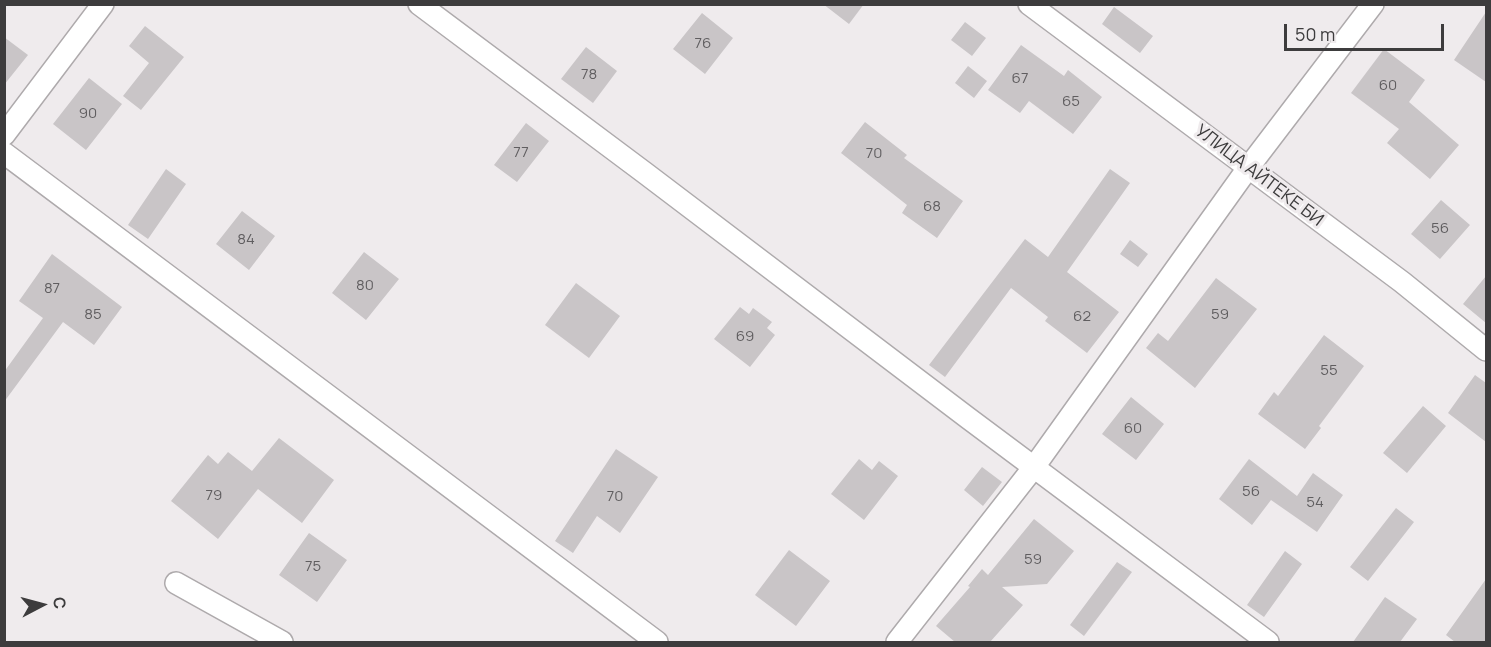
<!DOCTYPE html>
<meta charset="utf-8">
<style>
body{margin:0}
#map{position:relative;width:1491px;height:647px;overflow:hidden;background:#efebed;font-family:Manrope,sans-serif}
canvas{display:block}
.frame{position:absolute;inset:0;border:6px solid #3d3c3d;pointer-events:none}
.north{position:absolute;left:12px;top:575px;width:60px;height:60px;-webkit-text-stroke:4px #efebed;paint-order:stroke;rotate:84deg;font-size:16px;font-weight:700;line-height:24px;text-align:center;color:#3d3c3d}
.north::after{content:'';display:block;margin:auto;width:21px;height:27px;background:#3d3c3d;clip-path:polygon(50% 0,100% 100%,50% 72%,0 100%)}
.scale{position:absolute;left:1284px;top:24px;width:160px;height:27px;box-sizing:border-box;border:3px solid #3d3c3d;border-top:0;padding-left:8px;font-size:18px;line-height:21px;white-space:nowrap;color:#3d3c3d;-webkit-text-stroke:4px #efebed;paint-order:stroke}
</style>
<div id="map">
<canvas width="1491" height="647"></canvas>
<div class="frame"></div>
<div class="north">С</div>
<div class="scale">50 m</div>
</div>
<script>
const g = document.querySelector('canvas').getContext('2d');
g.lineJoin = 'round';
function paint(path, color) { g.fillStyle = color; g.fill(path, 'evenodd'); }
function strokePath(path, color, width, dash) { g.strokeStyle = color; g.lineWidth = width; g.lineCap = dash ? 'butt' : 'round'; g.setLineDash(dash || []); g.stroke(path); }
function label(font, color, halo, rows, align = 'center') {
  g.font = font + ' Manrope,sans-serif'; g.lineWidth = 6; g.setLineDash([]); g.textBaseline = 'middle'; g.strokeStyle = halo; g.fillStyle = color; for (const [text, x, y, turn = 0] of rows) {
    g.save(); g.translate(x, y); g.rotate((+turn || 0) * Math.PI / 180); g.textAlign = isNaN(turn) ? turn : align; if (halo) g.strokeText(text, 0, 0); g.fillText(text, 0, 0); g.restore();
  }
}
const building = new Path2D(`
 M 823,4 L 864,4 L 849,24 Z
 M 1114,7 L 1153,36 L 1140,53 L 1102,24 Z
 M 1486,12 L 1486,82 L 1454,60 Z
 M 702,13 L 733,38 L 705,74 L 673,49 Z
 M 965,22 L 986,38 L 972,56 L 951,40 Z
 M 145,26 L 184,57 L 141,110 L 123,96 L 149,63 L 129,46 Z
 M 4,37 L 28,55 L 4,85 Z
 M 1021,45 L 1064,76 L 1068,70 L 1102,97 L 1073,134 L 1029,101 L 1020,113 L 988,90 Z
 M 586,47 L 617,71 L 593,103 L 561,79 Z
 M 1384,49 L 1425,80 L 1409,102 L 1459,145 L 1430,179 L 1387,143 L 1399,129 L 1351,93 Z
 M 968,66 L 987,81 L 974,98 L 955,83 Z
 M 89,78 L 122,104 L 86,150 L 53,124 Z
 M 865,122 L 907,155 L 904,158 L 963,201 L 937,238 L 902,213 L 907,205 L 841,153 Z
 M 526,123 L 549,141 L 517,182 L 494,165 Z
 M 166,169 L 186,184 L 148,239 L 128,225 Z
 M 1110,169 L 1130,183 L 1067,272 L 1119,312 L 1087,353 L 1045,321 L 1048,317 L 1011,288 L 945,377 L 929,365 L 1025,239 L 1048,257 Z
 M 1441,200 L 1470,225 L 1440,259 L 1411,234 Z
 M 242,211 L 275,236 L 249,270 L 216,244 Z
 M 1130,240 L 1148,254 L 1138,267 L 1120,254 Z
 M 364,252 L 399,279 L 366,320 L 332,293 Z
 M 52,254 L 122,307 L 94,345 L 63,322 L 4,402 L 4,372 L 43,318 L 19,301 Z
 M 1486,276 L 1486,323 L 1463,304 Z
 M 1216,278 L 1257,309 L 1195,388 L 1146,348 L 1158,333 L 1168,341 Z
 M 576,283 L 620,316 L 589,358 L 545,325 Z
 M 740,307 L 749,314 L 753,308 L 772,322 L 767,328 L 775,335 L 750,367 L 714,339 Z
 M 1324,335 L 1364,366 L 1319,426 L 1321,428 L 1305,449 L 1258,414 L 1274,392 L 1278,396 Z
 M 1475,375 L 1486,383 L 1486,442 L 1448,413 Z
 M 1131,397 L 1164,424 L 1136,460 L 1102,434 Z
 M 1423,406 L 1446,426 L 1407,473 L 1383,453 Z
 M 279,438 L 334,480 L 302,523 L 258,489 L 218,539 L 171,501 L 208,455 L 218,464 L 228,452 L 252,471 Z
 M 616,449 L 658,477 L 620,533 L 597,516 L 573,553 L 555,541 Z
 M 859,459 L 872,470 L 879,461 L 898,476 L 864,520 L 831,494 Z
 M 1249,459 L 1297,496 L 1313,473 L 1343,495 L 1317,532 L 1271,500 L 1252,525 L 1219,499 Z
 M 982,467 L 1002,482 L 983,506 L 964,490 Z
 M 1396,508 L 1414,522 L 1368,581 L 1350,567 Z
 M 1034,519 L 1074,551 L 1047,584 L 1002,587 L 1023,605 L 990,642 L 955,642 L 936,626 L 970,587 L 968,586 L 982,569 L 988,575 Z
 M 309,533 L 347,560 L 317,602 L 279,575 Z
 M 789,550 L 830,581 L 796,626 L 755,595 Z
 M 1285,551 L 1302,564 L 1264,617 L 1247,605 Z
 M 1117,562 L 1132,572 L 1084,636 L 1070,625 Z
 M 1486,579 L 1486,642 L 1455,642 L 1446,635 Z
 M 1385,597 L 1417,619 L 1400,642 L 1353,642 Z`);
const minor = new Path2D(`
 M 419,4 L 645,173 L 968,418 L 1268,642
 M 1029,4 L 1402,282 L 1486,350
 M 4,135 L 103,4
 M 4,153 L 657,642
 M 176,583 L 282,642
 M 897,642 L 1034,467 L 1248,168 L 1373,4`);
const numberNames = [
 ["76",703,44],
 ["78",589,75],
 ["67",1020,79],
 ["60",1388,86],
 ["65",1071,102],
 ["90",88,114],
 ["77",521,153],
 ["70",874,154],
 ["68",932,207],
 ["56",1440,229],
 ["84",246,240],
 ["80",365,286],
 ["87",52,289],
 ["85",93,315],
 ["59",1220,315],
 ["62",1082,317],
 ["69",745,337],
 ["55",1329,371],
 ["60",1133,429],
 ["56",1251,492],
 ["79",214,496],
 ["70",615,497],
 ["54",1315,503],
 ["59",1033,560],
 ["75",313,567]
];
const streetNames = [
 ["УЛИЦА АЙТЕКЕ БИ",1259,176,37]
];
paint(building, '#c9c5c7');
strokePath(minor, '#aeaaac', 24);
strokePath(minor, '#fff', 21);
label('15px', '#605e60', null, numberNames);
label('18px', '#3d3c3d', '#efebed', streetNames);
</script>
